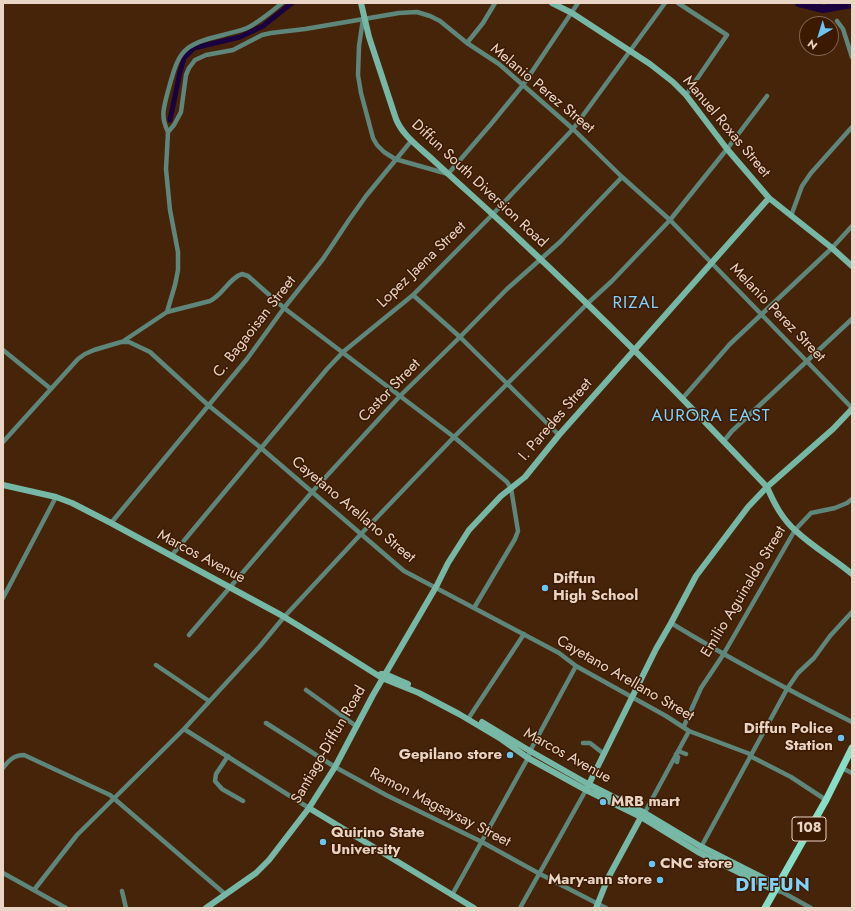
<!DOCTYPE html>
<style>
body{margin:0}
#map{position:relative;width:855px;height:911px;overflow:hidden;background:#46240a;font-family:Jost,sans-serif}
canvas{display:block}
.frame{position:absolute;inset:0;border:4px solid #ead4c5;pointer-events:none}
.north{position:absolute;left:799px;top:16px;width:40px;height:40px;box-sizing:border-box;background:#3b1a01;border:1px solid #81644f;border-radius:50%;rotate:218deg;font-size:11px;font-weight:700;line-height:16px;text-align:center;color:#ead4c5}
.north::after{content:'';display:block;margin:auto;width:14px;height:18px;background:#6bc3f2;clip-path:polygon(50% 0,100% 100%,50% 72%,0 100%)}
</style>
<div id="map">
<canvas width="855" height="911"></canvas>
<div class="frame"></div>
<div class="north">N</div>
</div>
<script>
const g = document.querySelector('canvas').getContext('2d');
g.lineJoin = 'round';
function strokePath(path, color, width, dash) { g.strokeStyle = color; g.lineWidth = width; g.lineCap = dash ? 'butt' : 'round'; g.setLineDash(dash || []); g.stroke(path); }
function label(font, color, halo, rows, align = 'center') {
  g.font = font + ' Jost,sans-serif'; g.lineWidth = 3; g.setLineDash([]); g.textBaseline = 'middle'; g.strokeStyle = halo; g.fillStyle = color; for (const [text, x, y, turn = 0] of rows) {
    g.save(); g.translate(x, y); g.rotate((+turn || 0) * Math.PI / 180); g.textAlign = isNaN(turn) ? turn : align; if (halo) g.strokeText(text, 0, 0); g.fillText(text, 0, 0); g.restore();
  }
}
const canal = new Path2D(`
 M 170,120 L 180,72 L 184,58 L 194,48 L 240,37 L 263,26 L 292,3`);
const river = new Path2D(`
 M 799,3 L 823,9 L 852,4`);
const street = new Path2D(`
 M 678,3 L 727,35 L 686,95
 M 363,19 L 359,46 L 358,75 L 361,93 L 373,138 L 377,145 L 384,152 L 395,159 L 448,174 L 491,124 L 523,85 L 578,3
 M 837,21 L 843,29 L 852,57
 M 467,43 L 483,23 L 495,3
 M 168,132 C 160,116 164,107 168,91 C 179,51 181,45 223,35 C 230,33 240,31 247,28 C 259,22 271,12 282,3
 M 791,216 L 802,186 L 811,173 L 852,127
 M 413,295 L 460,337 L 559,435
 M 167,312 L 175,285 L 178,270 L 178,252 L 170,210 L 166,169 L 168,132 L 174,125 L 181,112 L 186,75 L 189,68 L 195,60 L 206,55 L 233,50 L 262,35 L 271,33 L 305,29 L 399,13 L 417,12 L 430,16 L 440,21 L 467,43 L 499,64 L 573,129 L 622,177 L 670,220 L 852,408
 M 122,342 L 167,312 L 210,301 C 223,295 229,278 242,274 L 248,276 L 284,308 L 454,437 L 507,482 L 511,488 L 518,531 L 515,539 L 474,608
 M 3,350 L 51,389
 M 682,399 L 730,344 L 832,248 L 852,226
 M 724,441 L 732,431 L 852,319
 M 3,442 L 78,359 L 85,354 L 94,350 L 121,342 L 129,342 L 150,352 L 208,405 L 261,448 L 404,571 L 559,653 L 576,666 L 666,716 L 689,731 L 750,754
 M 111,523 L 247,359 L 284,308 L 323,259 L 349,220 L 366,196 L 412,140
 M 172,555 L 327,369 L 343,352 L 413,295 L 493,214 L 573,129 L 665,3
 M 3,598 L 56,497
 M 671,623 C 730,659 790,691 852,722
 M 189,635 L 312,492 L 399,397 L 460,337 L 507,289 L 560,242 L 622,177
 M 156,665 L 209,701
 M 306,690 L 356,726
 M 468,719 L 524,634
 M 266,723 L 335,767 L 386,795 L 482,842 L 540,874 L 606,908
 M 684,726 L 701,688 L 723,655 L 795,530 L 811,513 L 835,508 L 847,503 L 852,499
 M 184,729 L 309,808
 M 583,743 L 590,743 L 604,754
 M 678,751 L 686,754
 M 676,754 L 678,757 L 677,762
 M 228,756 L 216,774 L 215,781 L 222,789 L 243,801
 M 750,756 L 791,777 L 826,800
 M 3,768 C 9,760 14,755 24,755 L 110,795 L 225,894
 M 842,768 L 852,773
 M 644,814 L 689,731
 M 700,849 L 787,689 L 798,673 L 814,658 L 830,636 L 852,612
 M 3,873 L 66,908
 M 34,890 L 77,835 L 184,729 L 260,646 L 284,617 L 361,534 L 454,437 L 588,303 L 612,281 L 670,220 L 727,149 L 767,96
 M 774,890 L 782,892 L 811,908
 M 122,891 L 126,908
 M 452,895 L 528,758 L 530,751 L 576,666
 M 520,908 L 586,790`);
const secondary = new Path2D(`
 M 361,3 L 369,37 L 396,119 C 403,136 419,147 432,159 C 461,186 491,212 519,239 C 605,319 687,402 767,487 C 774,503 782,519 796,531 C 813,547 834,559 852,574
 M 552,3 L 572,13 L 650,64 L 673,82 L 686,95 L 727,149 L 769,198 L 832,248 L 852,266
 M 3,485 L 56,497 L 72,503 L 111,523 L 281,615 L 317,637 L 382,678 L 419,693 L 459,714 L 501,739 L 528,758 L 586,790 L 641,817 L 698,852 L 774,890
 M 381,674 L 385,674 L 408,684
 M 482,722 L 530,751 L 588,784 L 645,813 L 700,846 L 777,885
 M 586,790 L 656,649 L 671,623 L 696,576 L 748,507 L 767,487 L 833,429 L 852,409
 M 309,808 L 474,908
 M 206,908 L 256,873 L 269,860 L 309,808 L 335,767 L 373,695 L 436,587 L 448,563 L 469,530 L 501,496 L 525,477 L 559,435 L 769,198
 M 596,908 L 608,878 L 641,817`);
const primary = new Path2D(`
 M 765,908 L 826,800 L 852,748`);
const markers = [
 [545,588,4,"#6bc3f2"],
 [841,738,4,"#6bc3f2"],
 [510,755,4,"#6bc3f2"],
 [603,802,4,"#6bc3f2"],
 [323,842,4,"#6bc3f2"],
 [652,864,4,"#6bc3f2"],
 [660,880,4,"#6bc3f2"]
];
const shields = [
 [809,829,34]
];
const shieldNames = [
 ["108",809,829]
];
const streetNames = [
 ["Melanio Perez Street",542,89,40],
 ["Manuel Roxas Street",726,127,50],
 ["Diffun South Diversion Road",479,184,43],
 ["Lopez Jaena Street",422,265,-44],
 ["Melanio Perez Street",777,313,46],
 ["C. Bagaoisan Street",255,327,-52],
 ["Castor Street",390,391,-46],
 ["I. Paredes Street",556,420,-49],
 ["Cayetano Arellano Street",353,510,40],
 ["Marcos Avenue",201,557,28],
 ["Emilio Aguinaldo Street",744,592,-59],
 ["Cayetano Arellano Street",625,679,30],
 ["Santiago-Diffun Road",329,745,-60],
 ["Marcos Avenue",567,756,29],
 ["Ramon Magsaysay Street",440,808,27]
];
const poiNames = [
 ["Diffun",553,579],
 ["High School",553,596],
 ["Diffun Police",833,729,"right"],
 ["Station",833,746,"right"],
 ["Gepilano store",502,755,"right"],
 ["MRB mart",611,802],
 ["Quirino State",331,833],
 ["University",331,850],
 ["CNC store",660,864],
 ["Mary-ann store",652,880,"right"]
];
const quarterNames = [
 ["RIZAL",636,304],
 ["AURORA EAST",711,417]
];
const districtNames = [
 ["DIFFUN",773,886]
];
strokePath(canal, '#1a003e', 5);
strokePath(river, '#1a003e', 8);
strokePath(street, '#5e867a', 4.5);
strokePath(secondary, '#76b8a5', 6);
strokePath(primary, '#87dec6', 7);
for (const [x, y, r, color] of markers) { const dot = new Path2D(); dot.arc(x, y, r, 0, 2 * Math.PI); g.fillStyle = color; g.fill(dot); strokePath(dot, '#3b1a01', 1.5); }
for (const [x, y, w] of shields) { const box = new Path2D(); box.roundRect(x - w / 2, y - 12, w, 24, 3); g.fillStyle = '#3b1a01'; g.fill(box); strokePath(box, '#ead4c5', 1); }
label('bold 14px', '#ead4c5', null, shieldNames);
label('15px', '#ead4c5', '#3b1a01', streetNames);
label('bold 15px', '#ead4c5', '#3b1a01', poiNames, 'left');
g.letterSpacing = '1px';
label('17px', '#81d1fd', '#3b1a01', quarterNames);
g.letterSpacing = '0px';
g.letterSpacing = '1px';
label('bold 19px', '#81d1fd', '#3b1a01', districtNames);
g.letterSpacing = '0px';
</script>
